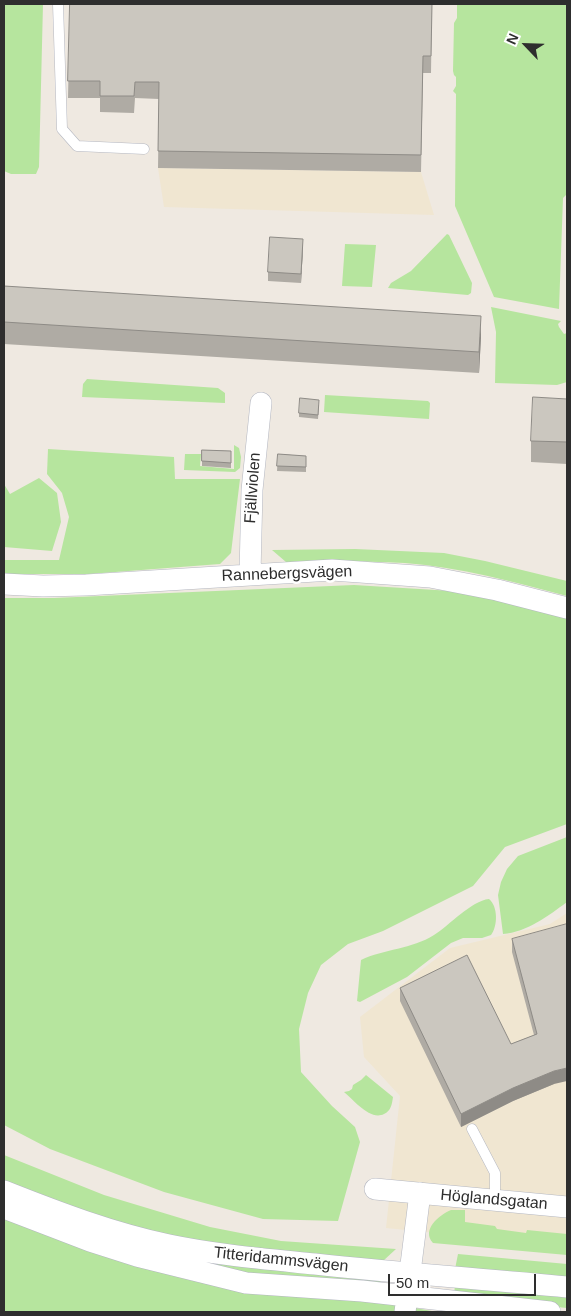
<!DOCTYPE html>
<meta charset="utf-8">
<style>
body{margin:0}
#map{position:relative;width:571px;height:1316px;overflow:hidden;background:#efe9e1;font-family:Helvetica,sans-serif}
canvas{display:block}
.frame{position:absolute;inset:0;border:5px solid #2e2e2e;pointer-events:none}
.north{position:absolute;left:501px;top:20px;width:50px;height:50px;-webkit-text-stroke:4px #fff;paint-order:stroke;rotate:294deg;font-size:14px;font-weight:700;line-height:20px;text-align:center;color:#2e2e2e}
.north::after{content:'';display:block;margin:auto;width:18px;height:22px;background:#2e2e2e;clip-path:polygon(50% 0,100% 100%,50% 72%,0 100%)}
.scale{position:absolute;left:388px;top:1274px;width:148px;height:22px;box-sizing:border-box;border:2px solid #2e2e2e;border-top:0;padding-left:6px;font-size:15px;line-height:18px;white-space:nowrap;color:#2e2e2e;-webkit-text-stroke:4px #fff;paint-order:stroke}
</style>
<div id="map">
<canvas width="571" height="1316"></canvas>
<div class="frame"></div>
<div class="north">N</div>
<div class="scale">50 m</div>
</div>
<script>
const g = document.querySelector('canvas').getContext('2d');
g.lineJoin = 'round';
function paint(path, color) { g.fillStyle = color; g.fill(path, 'evenodd'); }
function strokePath(path, color, width, dash) { g.strokeStyle = color; g.lineWidth = width; g.lineCap = dash ? 'butt' : 'round'; g.setLineDash(dash || []); g.stroke(path); }
function label(font, color, halo, rows, align = 'center') {
  g.font = font + ' Helvetica,sans-serif'; g.lineWidth = 5; g.setLineDash([]); g.textBaseline = 'middle'; g.strokeStyle = halo; g.fillStyle = color; for (const [text, x, y, turn = 0] of rows) {
    g.save(); g.translate(x, y); g.rotate((+turn || 0) * Math.PI / 180); g.textAlign = isNaN(turn) ? turn : align; if (halo) g.strokeText(text, 0, 0); g.fillText(text, 0, 0); g.restore();
  }
}
const education = new Path2D(`
 M 158,168 L 421,172 L 434,215 L 164,207 Z
 M 567,913 L 567,1246 L 386,1228 L 400,1096 L 364,1057 L 360,1017 L 450,948 L 550,924 Z`);
const green = new Path2D(`
 M 5,4 L 43,4 L 39,167 L 36,174 L 11,174 L 4,171 Z
 M 457,4 L 567,5 L 566,113 L 567,124 L 567,194 L 563,198 L 559,309 L 494,297 L 455,206 L 456,94 L 453,91 L 456,86 L 456,77 L 454,75 L 453,71 L 454,23 L 457,18 Z
 M 447,234 L 449,235 L 472,283 L 471,293 L 468,295 L 388,288 L 391,283 L 411,271 Z
 M 345,244 L 376,245 L 372,287 L 342,286 Z
 M 491,307 L 561,321 L 558,324 L 559,327 L 564,334 L 567,333 L 567,382 L 557,385 L 495,383 L 496,332 Z
 M 87,379 L 218,388 L 225,393 L 225,403 L 82,397 L 83,384 Z
 M 325,395 L 428,401 L 430,403 L 429,419 L 324,412 Z
 M 234,445 L 239,448 L 241,457 L 240,468 L 235,472 L 184,470 L 185,454 L 201,454 L 200,466 L 234,469 Z
 M 48,449 L 174,457 L 175,479 L 240,479 L 231,553 L 220,564 L 89,574 L 4,574 L 4,560 L 59,560 L 69,517 L 62,493 L 47,474 Z
 M 39,478 L 57,493 L 61,522 L 52,551 L 4,547 L 4,484 L 10,494 Z
 M 355,549 L 444,553 L 485,561 L 567,581 L 567,596 C 514,582 460,567 405,563 C 366,561 326,561 286,562 L 272,550 Z
 M 354,585 L 501,594 L 567,614 L 567,824 L 505,847 L 473,886 L 383,931 L 348,944 L 321,965 L 308,993 L 299,1029 L 301,1072 L 332,1106 L 355,1127 L 360,1142 L 338,1221 L 263,1219 L 164,1192 L 50,1149 L 4,1125 L 4,598 L 54,598 Z
 M 567,837 L 567,902 C 548,916 527,932 503,934 L 498,895 L 501,882 L 507,869 L 518,856 Z
 M 489,899 C 498,906 498,926 491,935 L 482,938 L 463,938 L 451,943 L 407,977 L 360,1002 L 357,1001 L 361,960 C 384,949 412,949 434,935 C 450,925 471,901 489,899 Z
 M 366,1075 L 393,1097 C 392,1104 391,1111 384,1114 C 370,1121 354,1100 344,1092 L 349,1091 L 352,1089 L 353,1085 L 361,1080 Z
 M 4,1155 L 104,1195 L 210,1227 L 281,1241 L 396,1249 L 383,1261 L 378,1301 L 437,1312 L 4,1312 Z
 M 451,1210 L 465,1210 L 465,1222 L 495,1226 L 497,1229 L 526,1233 L 527,1230 L 567,1234 L 567,1255 L 433,1243 C 421,1230 439,1215 451,1210 Z
 M 458,1254 L 567,1264 L 567,1278 L 455,1269 Z
 M 455,1283 L 567,1294 L 567,1308 L 477,1299 L 454,1298 Z`);
const lane = new Path2D(`
 M 58,4 L 62,129 L 77,146 L 144,149
 M 472,1129 L 495,1173 L 495,1201`);
const street = new Path2D(`
 M 250,574 L 252,490 L 261,403
 M 4,584 L 43,586 L 86,585 L 332,570 L 430,577 L 497,590 L 567,608
 M 375,1189 L 567,1207
 M 4,1191 C 57,1212 112,1233 169,1245 C 217,1255 266,1259 315,1264 C 399,1273 483,1279 567,1287
 M 4,1208 L 90,1241 L 137,1256 L 246,1283 L 362,1291 L 550,1312
 M 405,1312 L 420,1193`);
const wall = new Path2D(`
 M 70,4 L 432,4 L 431,73 L 423,73 L 421,172 L 158,168 L 159,99 L 135,98 L 134,113 L 100,112 L 100,98 L 68,98 Z
 M 303,248 L 301,283 L 268,281 L 268,272 Z
 M 4,286 L 481,337 L 479,373 L 4,344 Z
 M 567,399 L 567,464 L 531,462 L 531,441 Z
 M 319,405 L 318,419 L 299,417 L 299,413 Z
 M 202,450 L 231,451 L 231,468 L 202,466 Z
 M 278,454 L 306,456 L 306,472 L 277,471 Z
 M 512,939 L 554,1084 L 513,1101 L 461,1127 L 400,1001 L 400,988 L 511,1044 L 534,1035 L 512,952 Z`);
const shadedWall = new Path2D(`
 M 303,239 L 303,248 L 301,283 L 301,274 Z
 M 481,316 L 481,337 L 479,373 L 479,352 Z
 M 567,1068 L 567,1081 L 554,1084 L 513,1101 L 461,1127 L 461,1114 L 513,1088 L 554,1071 Z`);
const building = new Path2D(`
 M 70,4 L 432,4 L 431,56 L 423,56 L 421,155 L 158,151 L 159,82 L 135,82 L 134,96 L 100,96 L 100,81 L 68,81 Z
 M 270,237 L 303,239 L 301,274 L 268,272 Z
 M 4,286 L 481,316 L 479,352 L 4,322 Z
 M 533,397 L 567,399 L 567,442 L 531,441 Z
 M 300,398 L 319,400 L 318,415 L 299,413 Z
 M 202,450 L 231,451 L 231,463 L 202,461 Z
 M 278,454 L 306,456 L 306,467 L 277,466 Z
 M 567,924 L 567,1068 L 554,1071 L 513,1088 L 461,1114 L 400,988 L 467,955 L 511,1044 L 537,1034 L 512,939 Z`);
const streetNames = [
 ["Fjällviolen",253,488,-86],
 ["Rannebergsvägen",287,574,-2],
 ["Höglandsgatan",494,1200,5],
 ["Titteridammsvägen",281,1260,6]
];
paint(education, '#f0e6d1');
paint(green, '#b6e59e');
strokePath(lane, '#b4b7c1', 11);
strokePath(street, '#b4b7c1', 22);
strokePath(lane, '#fff', 10);
strokePath(street, '#fff', 21);
paint(wall, '#afaba4');
paint(shadedWall, '#8e8b86');
paint(building, '#cbc7bf');
strokePath(building, '#8e8b86', 1);
label('16px', '#2e2e2e', '#fff', streetNames);
</script>
